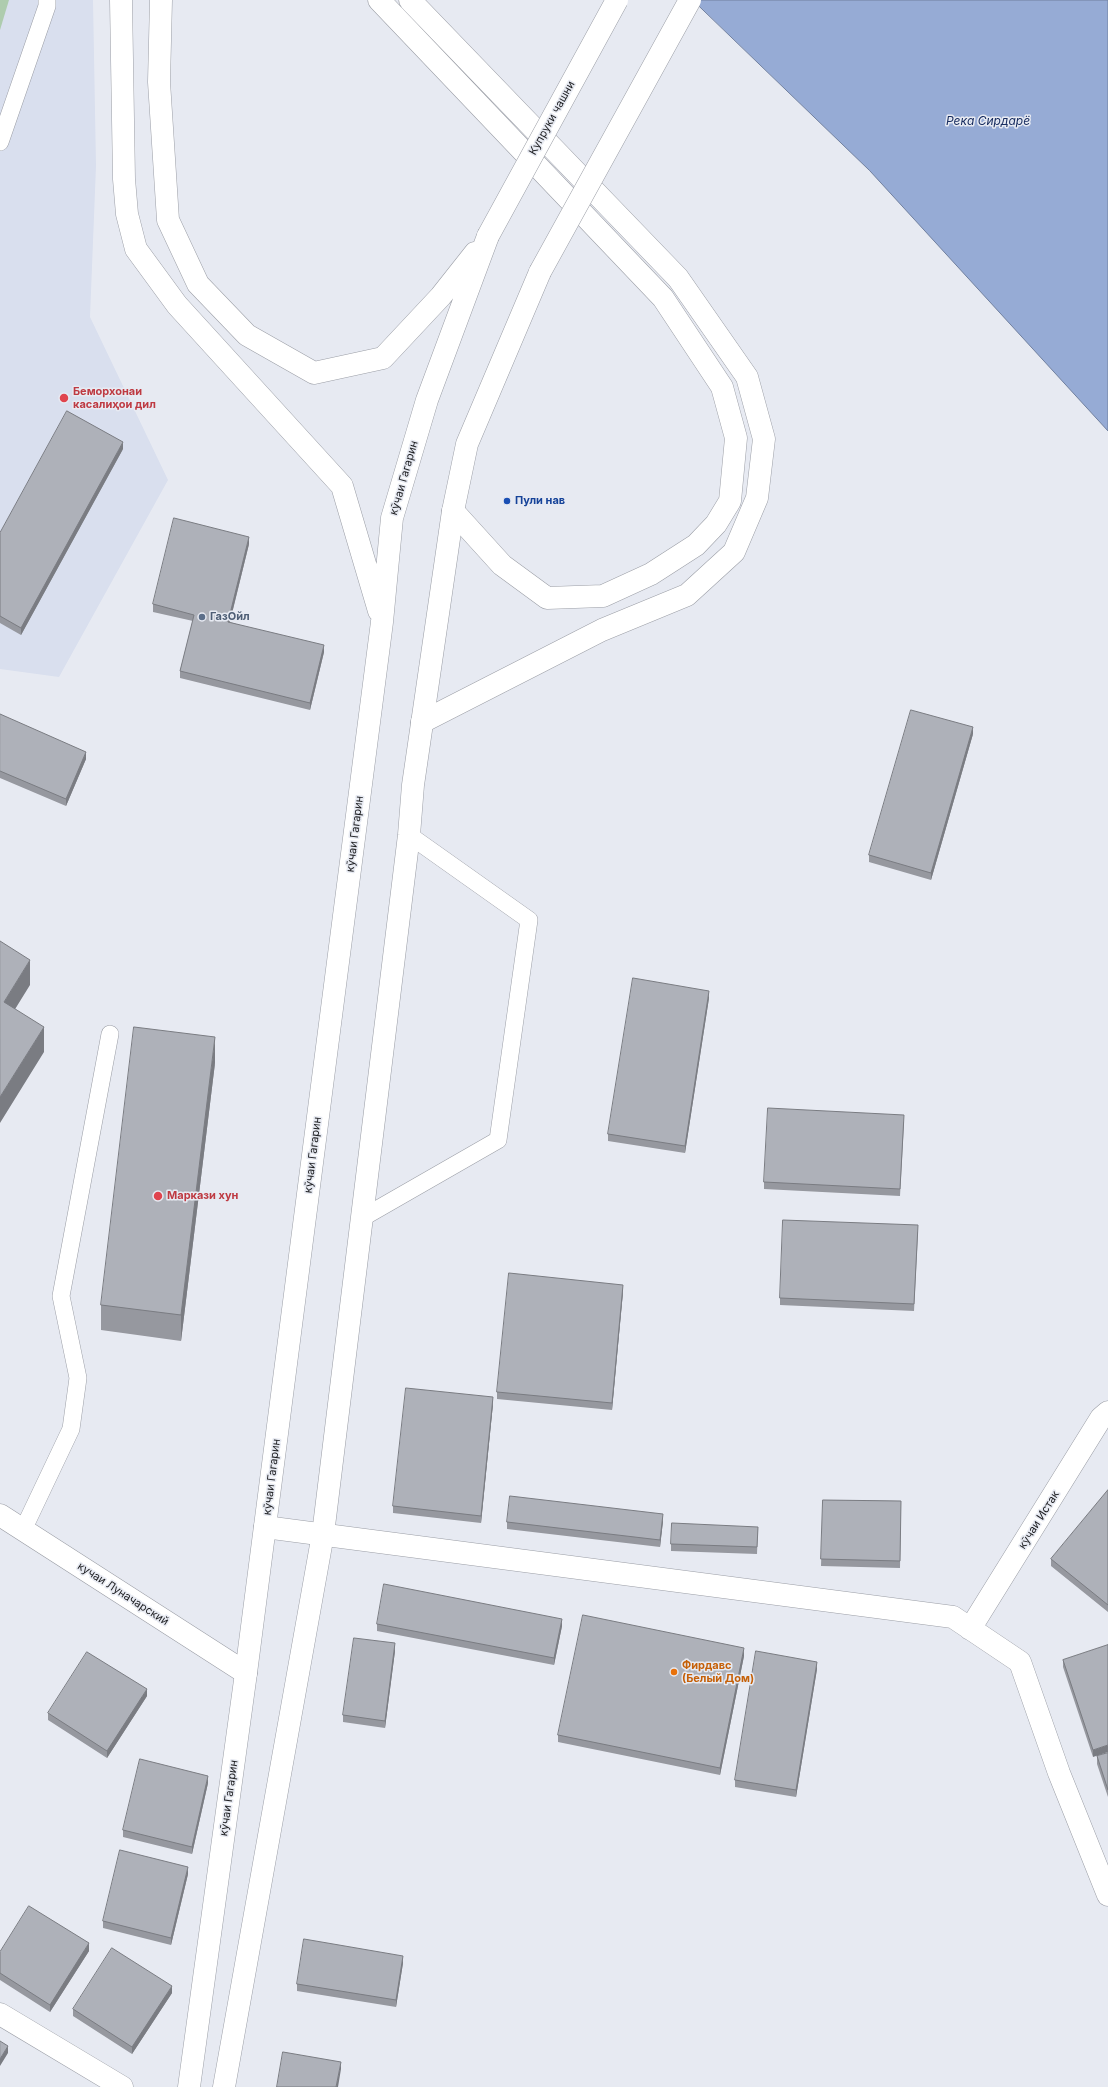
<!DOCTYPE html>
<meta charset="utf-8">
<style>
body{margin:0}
canvas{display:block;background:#e7eaf2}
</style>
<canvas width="1108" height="2087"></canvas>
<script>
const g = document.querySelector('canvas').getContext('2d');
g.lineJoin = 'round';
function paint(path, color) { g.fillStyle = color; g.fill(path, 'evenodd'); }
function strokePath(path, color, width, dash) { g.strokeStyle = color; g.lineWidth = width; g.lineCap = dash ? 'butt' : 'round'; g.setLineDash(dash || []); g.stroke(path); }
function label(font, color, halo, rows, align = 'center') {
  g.font = font + ' Inter,sans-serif'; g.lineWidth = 3; g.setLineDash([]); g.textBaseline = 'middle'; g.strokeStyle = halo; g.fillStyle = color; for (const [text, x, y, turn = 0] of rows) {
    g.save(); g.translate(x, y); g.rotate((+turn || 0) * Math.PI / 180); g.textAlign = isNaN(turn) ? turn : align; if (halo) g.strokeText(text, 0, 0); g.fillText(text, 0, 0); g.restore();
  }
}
const built = new Path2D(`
 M 0,0 L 93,0 L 96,166 L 90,317 L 168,480 L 59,677 L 0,669 Z`);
const green = new Path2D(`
 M 0,0 L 9,0 L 0,30 Z`);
const water = new Path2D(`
 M 693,0 L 1108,0 L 1108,431 L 870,171 Z`);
const service = new Path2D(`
 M 0,142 L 47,6 L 47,0
 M 362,1218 L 498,1140 L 529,920 L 409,835
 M 23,1530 L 71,1429 L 78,1378 L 61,1296 L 110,1034`);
const minor = new Path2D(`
 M 0,1515 L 246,1673
 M 265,1527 L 953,1617 L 1020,1662 L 1059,1773 L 1108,1895
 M 970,1629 L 1101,1418 L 1108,1412
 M 0,2014 L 122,2087`);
const secondary = new Path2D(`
 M 379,0 L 663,298 L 722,387 L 736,438 L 730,501 L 716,524 L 696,545 L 651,574 L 603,596 L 547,598 L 502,565 L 453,511
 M 410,0 L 678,278 L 747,377 L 764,439 L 757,498 L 734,552 L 687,595 L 602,630 L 422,722`);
const trunk = new Path2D(`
 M 121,0 L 124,179 L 127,214 L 136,249 L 177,305 L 342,486 L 379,611
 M 161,0 L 159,82 L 168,220 L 198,284 L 247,335 L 314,373 L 383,358 L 441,296 L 475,253
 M 189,2087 L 246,1673 L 382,622 L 392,518 L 427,400 L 488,236
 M 224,2087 L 323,1534 L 409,835 L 413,785 L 453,511 L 467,444 L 540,272`);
const trunkBridge = new Path2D(`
 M 488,236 L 617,0
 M 540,272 L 690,0`);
const wall = new Path2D(`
 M 123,449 L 21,635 L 0,623 L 0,533 Z
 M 249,544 L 230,622 L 324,652 L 310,710 L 180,678 L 180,671 L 193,621 L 153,612 L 153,604 Z
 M 0,714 L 86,759 L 66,806 L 0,778 Z
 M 973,734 L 931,880 L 869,862 L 869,855 Z
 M 709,998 L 685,1153 L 608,1141 L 608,1134 Z
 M 215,1063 L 181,1341 L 101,1330 L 101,1305 Z
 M 904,1122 L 900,1196 L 764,1189 L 764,1182 Z
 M 918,1232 L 914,1311 L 780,1305 L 780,1298 Z
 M 623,1292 L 612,1410 L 497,1399 L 497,1392 Z
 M 493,1404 L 481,1523 L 393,1513 L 393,1506 Z
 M 1108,1490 L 1108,1612 L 1051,1566 L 1051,1559 Z
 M 823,1500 L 901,1501 L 900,1568 L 821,1566 Z
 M 663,1521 L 660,1547 L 507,1529 L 507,1522 Z
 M 758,1527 L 757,1554 L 671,1551 L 671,1544 Z
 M 377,1624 L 562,1626 L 554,1665 L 377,1631 Z
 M 1108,1645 L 1093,1757 L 1063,1667 L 1063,1660 Z
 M 395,1651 L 385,1728 L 343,1722 L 343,1715 Z
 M 744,1656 L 720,1775 L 558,1742 L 558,1735 Z
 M 817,1669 L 796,1797 L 735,1787 L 735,1780 Z
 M 147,1696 L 107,1758 L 48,1720 L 48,1713 Z
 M 1108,1753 L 1108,1797 L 1097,1764 L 1097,1756 Z
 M 208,1783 L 192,1854 L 123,1837 L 123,1830 Z
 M 188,1874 L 171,1945 L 103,1928 L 103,1921 Z
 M 89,1951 L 50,2012 L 0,1980 L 0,1952 Z
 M 403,1963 L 396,2007 L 297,1991 L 297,1984 Z
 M 172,1993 L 132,2054 L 73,2016 L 73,2009 Z`);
const shadedWall = new Path2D(`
 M 123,442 L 123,449 L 21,635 L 21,628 Z
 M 249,537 L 249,544 L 228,629 L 228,622 Z
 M 324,645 L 324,652 L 310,710 L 310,703 Z
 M 973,727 L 973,734 L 931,880 L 931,873 Z
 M 86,752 L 86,759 L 66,806 L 66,799 Z
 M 30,960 L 30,985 L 4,1027 L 4,1002 Z
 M 709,991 L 709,998 L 685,1153 L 685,1146 Z
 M 44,1027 L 44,1052 L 0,1123 L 0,1097 Z
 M 215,1037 L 215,1063 L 181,1341 L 181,1315 Z
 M 623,1285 L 623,1292 L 612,1410 L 612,1403 Z
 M 493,1397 L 493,1404 L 481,1523 L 481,1516 Z
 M 663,1514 L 663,1521 L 660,1547 L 660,1540 Z
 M 562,1619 L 562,1626 L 554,1665 L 554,1658 Z
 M 395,1643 L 395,1651 L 385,1728 L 385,1721 Z
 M 744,1648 L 744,1656 L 720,1775 L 720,1768 Z
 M 817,1662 L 817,1669 L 796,1797 L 796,1790 Z
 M 147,1689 L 147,1696 L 107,1758 L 107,1751 Z
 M 1108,1745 L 1108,1752 L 1093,1757 L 1093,1750 Z
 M 208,1776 L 208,1783 L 192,1854 L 192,1847 Z
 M 188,1867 L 188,1874 L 171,1945 L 171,1938 Z
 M 89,1943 L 89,1951 L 50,2012 L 50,2005 Z
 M 403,1956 L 403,1963 L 396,2007 L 396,2000 Z
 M 172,1986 L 172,1993 L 132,2054 L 132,2047 Z
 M 8,2046 L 8,2053 L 0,2066 L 0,2059 Z
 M 341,2062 L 341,2069 L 338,2087 L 336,2087 Z`);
const building = new Path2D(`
 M 67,411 L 123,442 L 21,628 L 0,616 L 0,533 Z
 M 174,518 L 249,537 L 228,622 L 324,645 L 310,703 L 180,671 L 194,615 L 153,604 Z
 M 911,710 L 973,727 L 931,873 L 869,855 Z
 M 0,714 L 86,752 L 66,799 L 0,771 Z
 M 0,941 L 30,960 L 4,1002 L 44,1027 L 0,1097 Z
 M 633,978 L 709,991 L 685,1146 L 608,1134 Z
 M 134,1027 L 215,1037 L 181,1315 L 101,1305 Z
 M 768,1108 L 904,1115 L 900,1189 L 764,1182 Z
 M 783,1220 L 918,1225 L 914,1304 L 780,1298 Z
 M 509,1273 L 623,1285 L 612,1403 L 497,1392 Z
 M 406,1388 L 493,1397 L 481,1516 L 393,1506 Z
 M 1108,1490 L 1108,1605 L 1051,1559 Z
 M 510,1496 L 663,1514 L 660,1540 L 507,1522 Z
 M 823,1500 L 901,1501 L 900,1561 L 821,1559 Z
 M 672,1523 L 758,1527 L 757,1547 L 671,1544 Z
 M 384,1584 L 562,1619 L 554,1658 L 377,1624 Z
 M 583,1615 L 744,1648 L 720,1768 L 558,1735 Z
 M 354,1638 L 395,1643 L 385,1721 L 343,1715 Z
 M 1108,1645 L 1108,1745 L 1093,1750 L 1063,1660 Z
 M 756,1651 L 817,1662 L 796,1790 L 735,1780 Z
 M 87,1652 L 147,1689 L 107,1751 L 48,1713 Z
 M 1108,1753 L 1108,1790 L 1097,1756 Z
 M 140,1759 L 208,1776 L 192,1847 L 123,1830 Z
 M 120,1850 L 188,1867 L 171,1938 L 103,1921 Z
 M 29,1906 L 89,1943 L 50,2005 L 0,1973 L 0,1952 Z
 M 304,1939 L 403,1956 L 396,2000 L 297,1984 Z
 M 112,1948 L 172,1986 L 132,2047 L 73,2009 Z
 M 0,2041 L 8,2046 L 0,2059 Z
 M 283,2052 L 341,2062 L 336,2087 L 277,2087 Z`);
const markers = [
 [64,398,5,"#e0444e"],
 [507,501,4,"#1a4fb4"],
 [202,617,4,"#5c6f8a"],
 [158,1196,5,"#e0444e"],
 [674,1672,4,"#e8710a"]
];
const streetNames = [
 ["Купруки чашни",552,118,-61],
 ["кӯчаи Гагарин",404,478,-74],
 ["кӯчаи Гагарин",355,834,-83],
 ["кӯчаи Гагарин",313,1155,-83],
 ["кӯчаи Гагарин",272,1477,-83],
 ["кӯчаи Истак",1039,1520,-58],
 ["кучаи Луначарский",123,1594,33],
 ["кӯчаи Гагарин",229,1798,-82]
];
const healthNames = [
 ["Беморхонаи",73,392],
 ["касалиҳои дил",73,405],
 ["Маркази хун",167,1196]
];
const transitNames = [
 ["Пули нав",515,501]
];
const serviceNames = [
 ["ГазОйл",210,617]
];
const foodNames = [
 ["Фирдавс",682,1666],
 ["(Белый Дом)",682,1679]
];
const waterNames = [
 ["Река Сирдарё",988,121]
];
paint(built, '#d9dfee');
paint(green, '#aeccae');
paint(water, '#96abd5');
strokePath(water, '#71809f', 1);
strokePath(service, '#9b9ea6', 18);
strokePath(minor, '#9b9ea6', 23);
strokePath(secondary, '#9b9ea6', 23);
strokePath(trunk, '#9b9ea6', 23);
strokePath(service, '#fff', 17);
strokePath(minor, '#fff', 22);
strokePath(secondary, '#fff', 22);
strokePath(trunk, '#fff', 22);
strokePath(trunkBridge, '#9b9ea6', 23, []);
strokePath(trunkBridge, '#fff', 22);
paint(wall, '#96989f');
paint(shadedWall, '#7a7c82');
paint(building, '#aeb1b9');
strokePath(building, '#7a7c82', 1);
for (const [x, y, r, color] of markers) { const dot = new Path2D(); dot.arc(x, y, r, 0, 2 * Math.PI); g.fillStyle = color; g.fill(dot); strokePath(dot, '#e7eaf2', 1.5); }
label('11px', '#1c1d20', '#e7eaf2', streetNames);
label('bold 11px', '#be3a42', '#e7eaf2', healthNames, 'left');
label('bold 11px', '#164399', '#e7eaf2', transitNames, 'left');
label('bold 11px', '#4e5e75', '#e7eaf2', serviceNames, 'left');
label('bold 11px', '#c56008', '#e7eaf2', foodNames, 'left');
label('italic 12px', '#182d60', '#e7eaf2', waterNames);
</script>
